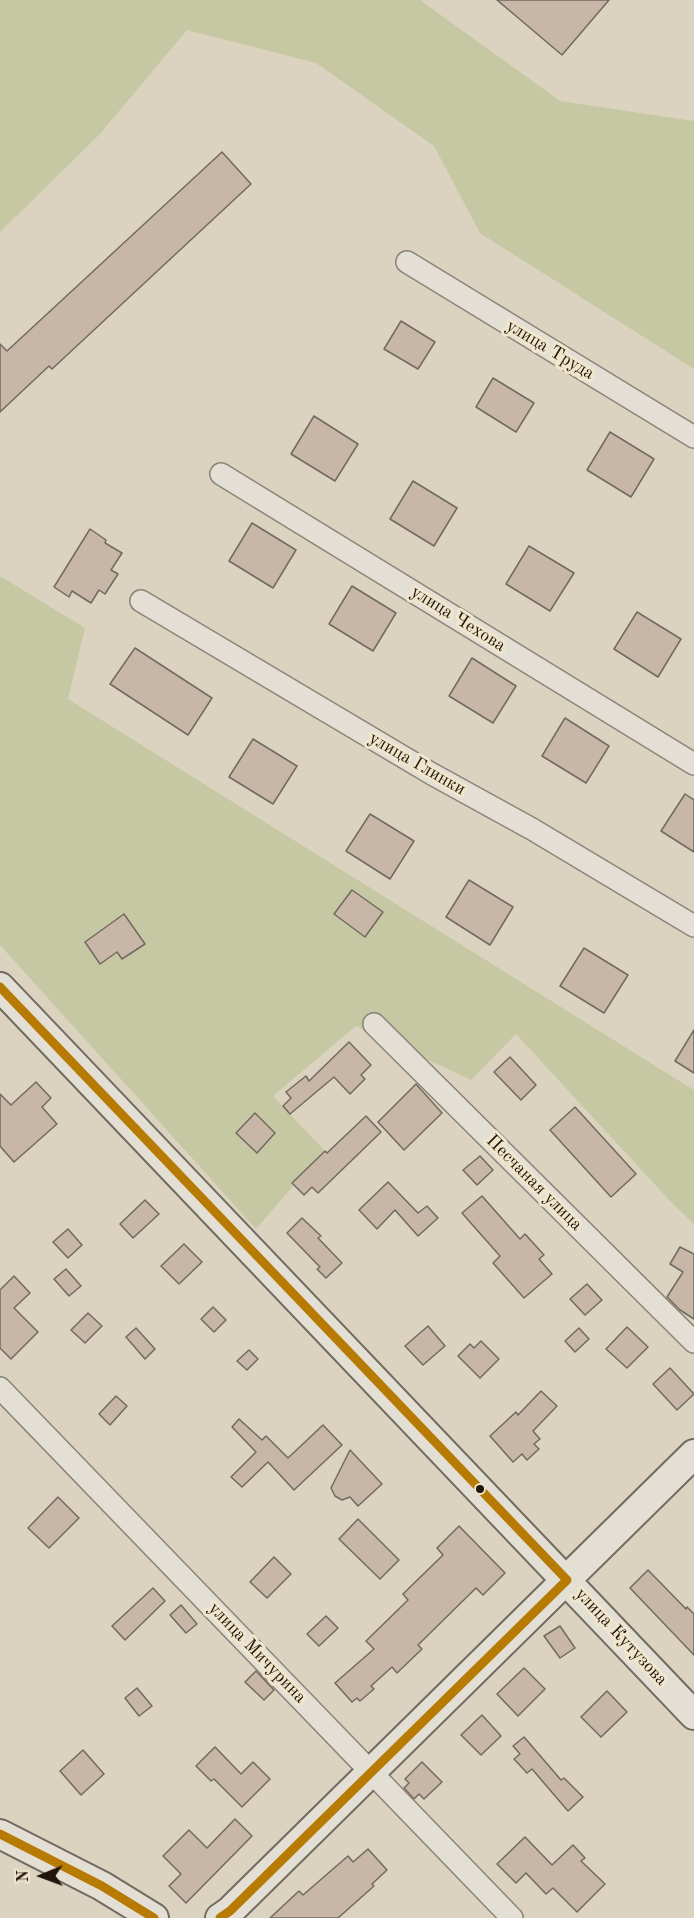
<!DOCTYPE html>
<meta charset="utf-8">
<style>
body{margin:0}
#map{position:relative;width:694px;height:1918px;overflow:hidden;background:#dbd3bf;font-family:"Old Standard TT",serif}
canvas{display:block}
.north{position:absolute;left:12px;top:1846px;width:60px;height:60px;-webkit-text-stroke:4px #f0e6cd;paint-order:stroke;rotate:269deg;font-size:16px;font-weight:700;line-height:24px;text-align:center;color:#221509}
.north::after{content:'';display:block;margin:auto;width:21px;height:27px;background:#221509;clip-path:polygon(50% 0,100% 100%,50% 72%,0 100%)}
</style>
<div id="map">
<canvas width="694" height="1918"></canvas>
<div class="north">N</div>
</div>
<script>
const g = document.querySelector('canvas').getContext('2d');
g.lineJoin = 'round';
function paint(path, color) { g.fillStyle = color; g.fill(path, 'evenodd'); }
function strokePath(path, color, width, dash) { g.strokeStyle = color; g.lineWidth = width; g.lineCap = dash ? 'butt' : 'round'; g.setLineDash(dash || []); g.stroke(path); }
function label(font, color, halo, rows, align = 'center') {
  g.font = font + ' "Old Standard TT",serif'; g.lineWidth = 6; g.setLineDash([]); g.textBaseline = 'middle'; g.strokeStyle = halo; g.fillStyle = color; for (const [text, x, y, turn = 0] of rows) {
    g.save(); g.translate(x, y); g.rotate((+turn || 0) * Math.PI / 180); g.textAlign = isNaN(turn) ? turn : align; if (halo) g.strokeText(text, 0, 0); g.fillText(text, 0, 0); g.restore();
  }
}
const green = new Path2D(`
 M 0,0 L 420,0 L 560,101 L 694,121 L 694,369 L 480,233 L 434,146 L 316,63 L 187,30 L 100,134 L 0,232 Z
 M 0,576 L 85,628 L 68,699 L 694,1090 L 694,1224 L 671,1202 L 516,1034 L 471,1080 L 356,1026 L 273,1096 L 324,1150 L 256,1229 L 0,945 Z`);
const building = new Path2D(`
 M 497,0 L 609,0 L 562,55 Z
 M 222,152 L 251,184 L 52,369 L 49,366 L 0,412 L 0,344 L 7,351 Z
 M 401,321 L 435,342 L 418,369 L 384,349 Z
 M 493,378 L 534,403 L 516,432 L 476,407 Z
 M 314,416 L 358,444 L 335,481 L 291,454 Z
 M 610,432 L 654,459 L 631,497 L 587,470 Z
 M 413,481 L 457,508 L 434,546 L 390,519 Z
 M 252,523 L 296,550 L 273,588 L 229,561 Z
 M 90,529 L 106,540 L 105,543 L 122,553 L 111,570 L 118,574 L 105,594 L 99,590 L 91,603 L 72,591 L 69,597 L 54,587 Z
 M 529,546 L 574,573 L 550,611 L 506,584 Z
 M 352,586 L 396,613 L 373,651 L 329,624 Z
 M 637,612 L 681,639 L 658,677 L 614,649 Z
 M 135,648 L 212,698 L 188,735 L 110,684 Z
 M 472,658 L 516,686 L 493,723 L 449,696 Z
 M 565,718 L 609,746 L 586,783 L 542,756 Z
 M 253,739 L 297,766 L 273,804 L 229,777 Z
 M 685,794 L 694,800 L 694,852 L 661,831 Z
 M 370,814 L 414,841 L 390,879 L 346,851 Z
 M 469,880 L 513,907 L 490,945 L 446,917 Z
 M 352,890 L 383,912 L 365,937 L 334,914 Z
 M 124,914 L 145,944 L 122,959 L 117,952 L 100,964 L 85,942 Z
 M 584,948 L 628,975 L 604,1013 L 560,986 Z
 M 694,1030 L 694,1073 L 675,1061 Z
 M 349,1042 L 371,1065 L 361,1075 L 365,1079 L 350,1094 L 334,1077 L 290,1114 L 283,1106 L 291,1098 L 286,1092 L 306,1076 L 309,1081 Z
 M 510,1057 L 536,1085 L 521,1100 L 494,1072 Z
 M 36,1082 L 51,1098 L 42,1107 L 57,1124 L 14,1162 L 0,1146 L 0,1094 L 11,1105 Z
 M 416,1084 L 442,1113 L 404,1150 L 378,1122 Z
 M 575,1107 L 636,1174 L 611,1197 L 550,1130 Z
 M 255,1113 L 275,1133 L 257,1153 L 236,1133 Z
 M 366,1116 L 381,1132 L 318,1193 L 312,1187 L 304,1195 L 292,1183 L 325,1151 L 327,1153 Z
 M 480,1156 L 493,1170 L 477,1185 L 463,1170 Z
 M 388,1182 L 418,1213 L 427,1206 L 438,1218 L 418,1236 L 395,1210 L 377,1229 L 359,1210 Z
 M 482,1196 L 520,1239 L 525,1234 L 544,1255 L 539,1259 L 552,1274 L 524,1298 L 493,1263 L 500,1256 L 462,1213 Z
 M 145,1200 L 159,1214 L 133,1238 L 120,1224 Z
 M 302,1218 L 321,1236 L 318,1238 L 342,1263 L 326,1278 L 317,1269 L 320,1267 L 287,1233 Z
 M 68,1229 L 82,1245 L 68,1258 L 53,1242 Z
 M 184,1244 L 202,1262 L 179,1284 L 161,1266 Z
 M 680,1247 L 694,1254 L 694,1319 L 680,1310 L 667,1297 L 683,1272 L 670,1264 Z
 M 66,1269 L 81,1286 L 69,1296 L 54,1279 Z
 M 14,1276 L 30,1293 L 14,1308 L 38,1332 L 11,1359 L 0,1348 L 0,1290 Z
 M 587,1284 L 602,1300 L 585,1315 L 570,1299 Z
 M 213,1307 L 226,1320 L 214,1332 L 201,1319 Z
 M 88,1313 L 102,1326 L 85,1343 L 71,1330 Z
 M 428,1326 L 445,1346 L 423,1365 L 405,1346 Z
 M 627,1327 L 648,1347 L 627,1368 L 606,1349 Z
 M 136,1328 L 155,1349 L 145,1359 L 126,1337 Z
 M 579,1328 L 589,1339 L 575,1352 L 565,1341 Z
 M 481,1341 L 499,1359 L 480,1378 L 458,1356 L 470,1344 L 474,1348 Z
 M 249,1350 L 258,1359 L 247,1370 L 237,1361 Z
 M 670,1368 L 694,1394 L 677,1410 L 653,1384 Z
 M 541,1391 L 557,1406 L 533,1431 L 540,1439 L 534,1444 L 539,1449 L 527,1460 L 522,1454 L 513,1462 L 490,1436 L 516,1412 L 518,1415 Z
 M 116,1396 L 127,1406 L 110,1425 L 99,1414 Z
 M 239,1419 L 262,1440 L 266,1436 L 288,1458 L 323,1425 L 342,1445 L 294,1490 L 268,1462 L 242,1487 L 231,1477 L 256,1452 L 232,1427 Z
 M 350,1450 L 382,1484 L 358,1506 L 350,1497 L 342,1500 L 335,1496 L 331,1488 Z
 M 58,1497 L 79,1518 L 49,1548 L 28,1528 Z
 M 358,1519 L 399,1560 L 380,1579 L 339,1539 Z
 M 459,1526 L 505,1573 L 483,1595 L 476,1588 L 418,1645 L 422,1649 L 397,1673 L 392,1667 L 371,1686 L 374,1689 L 360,1701 L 357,1698 L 352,1702 L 335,1683 L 374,1649 L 366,1641 L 408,1600 L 403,1594 L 443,1555 L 437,1548 Z
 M 274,1557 L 291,1574 L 267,1598 L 250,1582 Z
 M 648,1570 L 686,1609 L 687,1607 L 694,1614 L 694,1655 L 630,1588 Z
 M 153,1588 L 165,1601 L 125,1640 L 112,1626 Z
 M 181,1605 L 197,1624 L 186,1633 L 170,1615 Z
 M 326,1616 L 338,1628 L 319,1646 L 307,1634 Z
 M 560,1626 L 575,1648 L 560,1658 L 544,1636 Z
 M 524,1668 L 545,1689 L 518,1716 L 497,1694 Z
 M 256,1671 L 274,1690 L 264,1700 L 245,1682 Z
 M 137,1688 L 152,1706 L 139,1716 L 125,1698 Z
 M 607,1691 L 627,1712 L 601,1737 L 581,1717 Z
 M 482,1715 L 501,1736 L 481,1755 L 461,1735 Z
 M 524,1737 L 561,1780 L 564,1778 L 583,1797 L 568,1811 L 532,1769 L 527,1773 L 514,1759 L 520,1754 L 513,1746 Z
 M 215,1747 L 241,1774 L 253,1762 L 270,1779 L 242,1807 L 214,1779 L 211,1781 L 196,1766 Z
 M 83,1750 L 104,1774 L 81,1795 L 60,1771 Z
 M 422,1762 L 442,1782 L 424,1799 L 419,1794 L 414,1799 L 404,1788 L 409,1783 L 405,1779 Z
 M 235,1819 L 252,1836 L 186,1903 L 169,1886 L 181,1874 L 163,1856 L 189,1830 L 207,1848 Z
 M 525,1837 L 552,1865 L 573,1845 L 585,1858 L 581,1861 L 605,1884 L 577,1912 L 553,1888 L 546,1894 L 526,1873 L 516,1883 L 497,1864 Z
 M 368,1849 L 387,1870 L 372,1884 L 374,1886 L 338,1918 L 270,1918 L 299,1891 L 303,1895 L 348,1856 L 353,1862 Z`);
const street = new Path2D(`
 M 407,262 L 694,437
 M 221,474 L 694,764
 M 141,601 L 432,774 L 532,829 L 694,926
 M 374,1024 L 694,1342
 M 0,1388 L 512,1918`);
const secondary = new Path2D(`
 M 0,987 L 694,1715
 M 0,1834 L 102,1886 L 154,1918
 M 220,1918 L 230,1911 L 694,1454`);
const bus1 = new Path2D(`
 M 0,987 L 567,1580 L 230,1911 L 220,1918
 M 0,1834 L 102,1886 L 154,1918`);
const markers = [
 [480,1489,5,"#221509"]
];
const streetNames = [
 ["улица Труда",550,350,31],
 ["улица Чехова",458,619,32],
 ["улица Глинки",417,764,30],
 ["Песчаная улица",534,1183,45],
 ["улица Кутузова",621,1637,47],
 ["улица Мичурина",257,1653,46]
];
paint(green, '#c6c8a4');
paint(building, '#c8b6a6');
strokePath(building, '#716a5f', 1.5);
strokePath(street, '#8b8478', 24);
strokePath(secondary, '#716a5f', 32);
strokePath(street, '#e4dfd4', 21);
strokePath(secondary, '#e4dfd4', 28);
strokePath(bus1, '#b77a03', 9);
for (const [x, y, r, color] of markers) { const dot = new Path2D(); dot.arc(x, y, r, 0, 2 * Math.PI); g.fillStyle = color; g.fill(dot); strokePath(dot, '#f0e6cd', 2); }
label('18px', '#221509', '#f0e6cd', streetNames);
</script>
